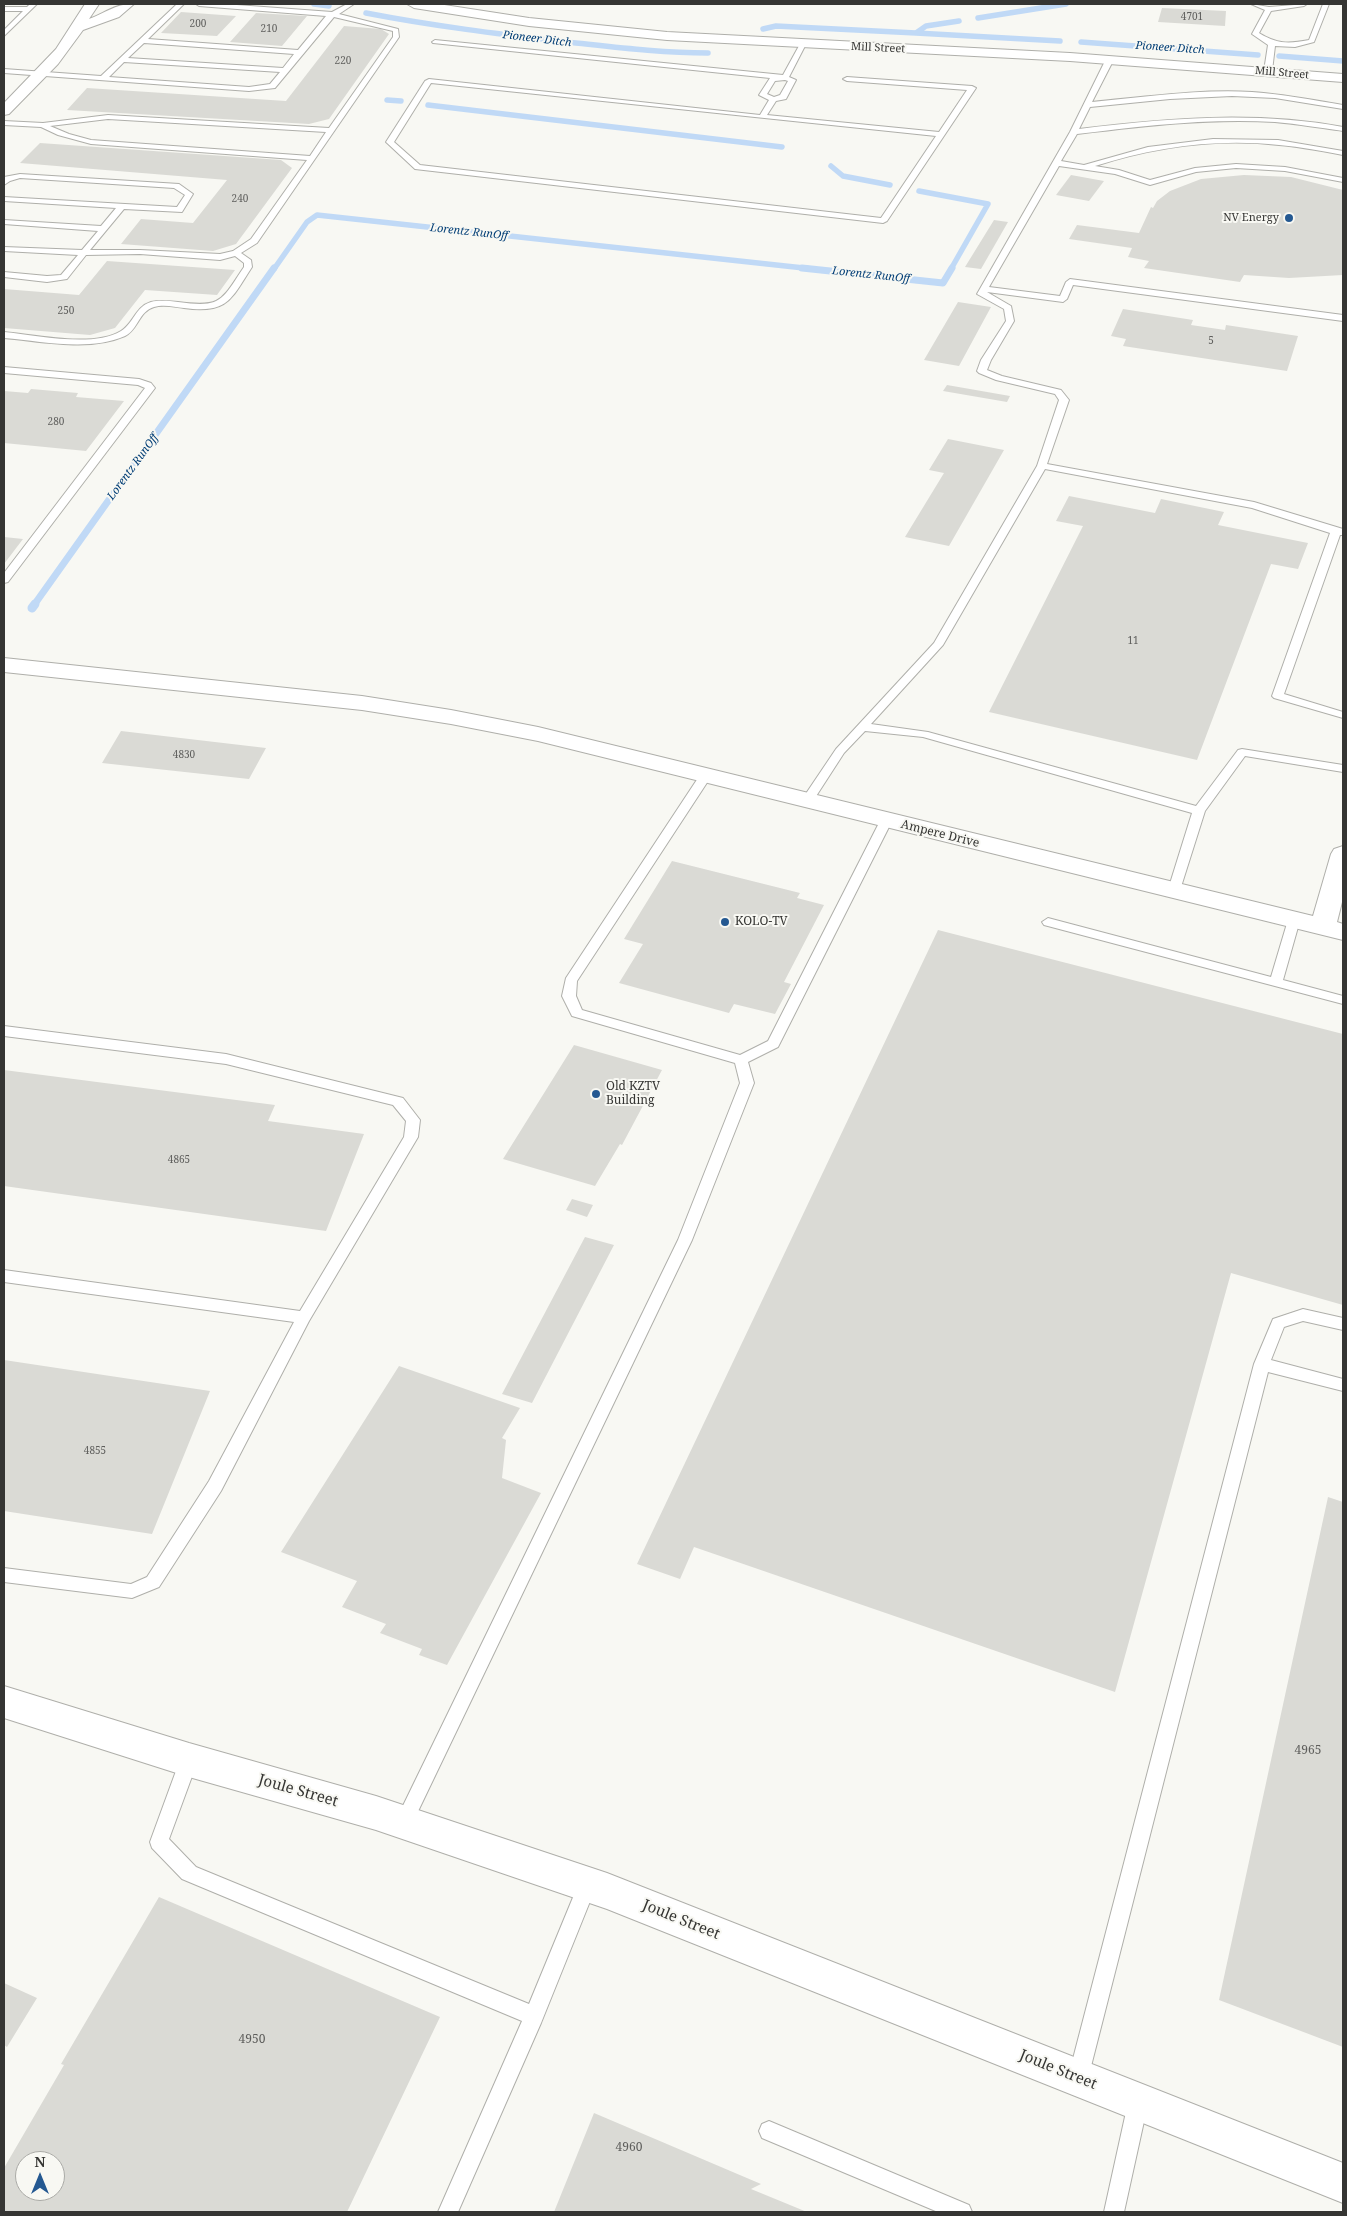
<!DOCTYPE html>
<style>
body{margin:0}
#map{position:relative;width:1347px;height:2216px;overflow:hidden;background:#f8f8f3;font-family:"Noto Serif",serif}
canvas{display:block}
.frame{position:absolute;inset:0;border:5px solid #353533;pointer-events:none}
.north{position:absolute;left:15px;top:2151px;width:50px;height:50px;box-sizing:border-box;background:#f8f8f3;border:1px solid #aaaaa6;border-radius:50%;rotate:0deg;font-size:14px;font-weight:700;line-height:20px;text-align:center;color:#353533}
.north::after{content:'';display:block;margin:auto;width:18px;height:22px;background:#245891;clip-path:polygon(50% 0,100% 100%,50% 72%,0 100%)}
</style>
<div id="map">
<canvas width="1347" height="2216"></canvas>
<div class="frame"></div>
<div class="north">N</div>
</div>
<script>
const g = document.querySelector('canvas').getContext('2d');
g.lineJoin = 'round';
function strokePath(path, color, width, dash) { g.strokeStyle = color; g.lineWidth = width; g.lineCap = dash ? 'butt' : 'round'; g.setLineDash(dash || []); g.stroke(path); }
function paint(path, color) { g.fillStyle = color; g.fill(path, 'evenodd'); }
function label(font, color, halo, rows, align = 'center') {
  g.font = font + ' "Noto Serif",serif'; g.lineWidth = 4; g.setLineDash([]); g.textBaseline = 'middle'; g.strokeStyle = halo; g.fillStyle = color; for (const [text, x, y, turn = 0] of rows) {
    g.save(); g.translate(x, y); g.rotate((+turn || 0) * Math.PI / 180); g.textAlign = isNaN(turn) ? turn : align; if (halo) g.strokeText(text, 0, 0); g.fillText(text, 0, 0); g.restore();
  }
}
const streamFar2 = new Path2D(`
 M 314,4 L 329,6
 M 366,13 C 433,26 499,34 567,42 C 614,47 660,53 708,53
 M 978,18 L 1066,4
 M 763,29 L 776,26 L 916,33 L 926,26 L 959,21
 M 916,33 L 1060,41
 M 1081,42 L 1258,55
 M 1279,56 L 1343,61
 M 387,100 L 401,101
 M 428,105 L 782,147
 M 831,166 L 843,176 L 890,185
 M 919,191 L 988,204 L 951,269
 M 274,269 L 307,222 L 317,215 L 813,269`);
const streamFar1 = new Path2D(`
 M 802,268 L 943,283 L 952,268
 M 34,605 L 274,268`);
const stream = new Path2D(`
 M 32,608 L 35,604`);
const building = new Path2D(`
 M 1162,8 L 1226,11 L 1225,26 L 1158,22 Z
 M 181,12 L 236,16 L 217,36 L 161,33 Z
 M 256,13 L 307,16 L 282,46 L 230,42 Z
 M 344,26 L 381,29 L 389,34 L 329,119 L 309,124 L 67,110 L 87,88 L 286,101 Z
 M 40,143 L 281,160 L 292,168 L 236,244 L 213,251 L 121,244 L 141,219 L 193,223 L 227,180 L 20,163 Z
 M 1071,175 L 1104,181 L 1089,201 L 1056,195 Z
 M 1244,175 L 1291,177 L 1343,190 L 1343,275 L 1289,278 L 1244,275 L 1240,282 L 1144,268 L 1149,261 L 1128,257 L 1132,248 L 1069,239 L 1077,225 L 1139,233 L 1151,207 L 1153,208 L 1157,201 L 1170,191 L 1201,179 Z
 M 994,220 L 1008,222 L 981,269 L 965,267 Z
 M 107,261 L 235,270 L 217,295 L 145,290 L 115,328 L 90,335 L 4,328 L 4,289 L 79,295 Z
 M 958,302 L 991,307 L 959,366 L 924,360 Z
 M 1123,309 L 1193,320 L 1191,325 L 1225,330 L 1226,325 L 1298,336 L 1287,371 L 1123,346 L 1126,339 L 1111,336 Z
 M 947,385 L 1010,396 L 1007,402 L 943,391 Z
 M 31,389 L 78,393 L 76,397 L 124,401 L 86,451 L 4,443 L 4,391 L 28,393 Z
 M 948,439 L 1004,450 L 949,546 L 905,537 L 944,473 L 929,470 Z
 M 1069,496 L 1155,513 L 1161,499 L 1224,512 L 1218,525 L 1308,543 L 1298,569 L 1271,564 L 1197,760 L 989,712 L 1083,526 L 1056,521 Z
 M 4,537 L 23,539 L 4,564 Z
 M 121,731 L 266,748 L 249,779 L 102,763 Z
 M 672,861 L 800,893 L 797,898 L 824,905 L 784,982 L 791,984 L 775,1014 L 734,1004 L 729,1013 L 619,983 L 643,944 L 624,939 Z
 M 938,930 L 1343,1034 L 1343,1305 L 1231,1273 L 1115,1692 L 694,1547 L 680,1579 L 637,1564 Z
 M 574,1045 L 662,1070 L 622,1145 L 620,1144 L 595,1186 L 503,1159 Z
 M 4,1070 L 275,1105 L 268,1121 L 364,1134 L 326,1231 L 4,1186 Z
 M 572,1199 L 593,1205 L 587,1217 L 566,1210 Z
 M 585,1237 L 614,1245 L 532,1403 L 502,1394 Z
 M 4,1360 L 210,1391 L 152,1534 L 4,1511 Z
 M 399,1366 L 520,1408 L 502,1438 L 506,1440 L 502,1478 L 541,1493 L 447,1665 L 419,1655 L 422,1649 L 380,1633 L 386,1624 L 342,1607 L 357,1581 L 281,1552 Z
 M 1328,1497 L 1343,1502 L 1343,2047 L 1219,2000 Z
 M 159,1897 L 440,2017 L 347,2212 L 4,2212 L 4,2168 L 64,2065 L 61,2064 ZM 25,2161 L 55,2161 L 55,2191 L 25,2191 Z
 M 4,1983 L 37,1998 L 7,2047 L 4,2045 Z
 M 594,2113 L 761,2184 L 751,2189 L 807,2212 L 554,2212 Z`);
const lane = new Path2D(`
 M 30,4 L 37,4 L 4,36 L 4,30 L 23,11 L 4,11 L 4,7 L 27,7 Z
 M 177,4 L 184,4 L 148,39 L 298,50 L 326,16 L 199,6 L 196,4 L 223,4 L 332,12 L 347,4 L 354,4 L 339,14 L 398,29 L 399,37 L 257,243 L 241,253 L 251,260 L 252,267 C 231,299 228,314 184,308 C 175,307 164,304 154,307 C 139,311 138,330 125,336 C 88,352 42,341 4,338 L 4,332 C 36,335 93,348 121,331 C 134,323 135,307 151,302 C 159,300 169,301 178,302 C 222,308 221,301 244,267 L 244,263 L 235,256 L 220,260 L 140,254 L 86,255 L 67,279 L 47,282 L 4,277 L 4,272 L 47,276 L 61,275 L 78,255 L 4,251 L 4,247 L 82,250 L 98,231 L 4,224 L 4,220 L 101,226 L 116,208 L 4,201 L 4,197 L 177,207 L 185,195 L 174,188 L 20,178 L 10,181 L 4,185 L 4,177 L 20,174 L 179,184 L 193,194 L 182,212 L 124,209 L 90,250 L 140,250 L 220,254 L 233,251 L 251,239 L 307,160 L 91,144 L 58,135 L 41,127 L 4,125 L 4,121 L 43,123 L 108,115 L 329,128 L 393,37 L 393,31 L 334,17 L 275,88 L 249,91 L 4,73 L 4,69 L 101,76 ZM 144,43 L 294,54 L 283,68 L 128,58 ZM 124,62 L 280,72 L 270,84 L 249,87 L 109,77 ZM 108,119 L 326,132 L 310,156 L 91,140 L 69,134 L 50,126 Z
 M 1251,4 L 1269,7 L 1307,4 L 1304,6 L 1271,11 L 1259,33 C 1277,44 1288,44 1309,40 L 1323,4 L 1329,4 L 1314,42 L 1295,47 L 1275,46 L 1272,71 L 1268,73 L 1264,71 L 1268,45 L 1252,34 L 1265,10 Z
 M 435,40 L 783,75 L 800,44 L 803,42 L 806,44 L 789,77 L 796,80 L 786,99 L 776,101 L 767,115 L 939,132 L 967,90 L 847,81 L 843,79 L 847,77 L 972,86 L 976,88 L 887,221 L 883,223 L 415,169 L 386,142 L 425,81 L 429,79 L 760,115 L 769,100 L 759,95 L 770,78 L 433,43 L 432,42 ZM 785,80 L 788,81 L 780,95 L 774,97 L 767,94 L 775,81 ZM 431,83 L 936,136 L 881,218 L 420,165 L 394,142 Z
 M 1107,57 L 1114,59 L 1092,102 C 1145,97 1199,89 1252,92 C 1283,94 1313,100 1343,105 L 1343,109 L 1275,98 L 1232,96 L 1170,99 L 1090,107 L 1079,129 C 1168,118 1255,111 1343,127 L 1343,131 C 1321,128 1298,124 1275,122 C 1209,118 1142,126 1077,134 L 1061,161 L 1084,165 L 1148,147 L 1213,139 L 1278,140 L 1343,151 L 1343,155 C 1322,151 1301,147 1279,145 C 1217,138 1154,147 1095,166 L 1119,170 L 1150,180 L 1195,168 L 1236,164 L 1285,167 L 1343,178 L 1343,182 L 1285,171 L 1236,168 L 1196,172 L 1150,185 L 1115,174 L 1059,166 L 989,287 L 1060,296 L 1066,282 L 1070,279 L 1343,315 L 1343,321 L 1073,285 L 1067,299 L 1063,302 L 987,292 L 1011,306 L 1014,321 L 991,360 L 987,370 L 1002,376 L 1061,390 L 1069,400 L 1047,464 L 1254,502 L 1343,529 L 1343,535 L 1340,535 L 1284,694 L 1343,712 L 1343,718 L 1274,698 L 1272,696 L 1330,533 L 1252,508 L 1045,469 L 943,645 L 871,724 L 928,732 L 1196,806 L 1238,750 L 1242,749 L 1343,765 L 1343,772 L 1245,756 L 1205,811 L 1180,890 L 1174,894 L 1168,890 L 1192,813 L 923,737 L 865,731 L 844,753 L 811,804 L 803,804 L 801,801 L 836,749 L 934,643 L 1037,466 L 1059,400 L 1055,394 L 996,380 L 979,373 L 977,371 L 981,360 L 1006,321 L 1004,309 L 977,294 L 1070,132 Z
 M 4,367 L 139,379 L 151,383 L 155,388 L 8,582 L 4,583 L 4,573 L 145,388 L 138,385 L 4,373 Z
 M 706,771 L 712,775 L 577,981 L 576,996 L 582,1010 L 740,1055 L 768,1041 L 880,821 L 886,817 L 892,821 L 778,1047 L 748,1062 L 754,1083 L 692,1240 L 410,1828 L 404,1831 L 398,1828 L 395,1822 L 398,1816 L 678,1240 L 740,1083 L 735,1063 L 572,1016 L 562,996 L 566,978 L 700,775 Z
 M 1294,916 L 1300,920 L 1283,980 L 1343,996 L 1343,1004 L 1044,925 L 1042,922 L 1048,918 L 1271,977 L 1288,920 Z
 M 4,1026 L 226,1054 L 403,1098 L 420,1120 L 418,1137 L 309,1321 L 221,1491 L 159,1587 L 132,1598 L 4,1582 L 4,1568 L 131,1584 L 147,1577 L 209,1481 L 294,1322 L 4,1282 L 4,1270 L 300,1311 L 404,1137 L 406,1121 L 393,1105 L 226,1064 L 4,1036 Z
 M 1303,1309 L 1343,1318 L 1343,1330 L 1303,1321 L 1284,1327 L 1271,1360 L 1343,1379 L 1343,1391 L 1268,1372 L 1088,2078 L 1085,2085 L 1078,2088 L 1071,2085 L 1068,2078 L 1254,1364 L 1273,1319 Z
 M 189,1752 L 195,1754 L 198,1760 L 169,1839 L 196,1867 L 529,2004 L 581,1878 L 588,1875 L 595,1878 L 597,1884 L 541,2023 L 458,2212 L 438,2212 L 522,2021 L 182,1879 L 152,1848 L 150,1842 L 180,1760 L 183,1754 Z
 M 1138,2093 L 1145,2096 L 1148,2103 L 1124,2212 L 1104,2212 L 1128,2103 L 1131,2096 Z
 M 769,2121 L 969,2205 L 972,2212 L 938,2212 L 762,2138 L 759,2131 L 762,2124 Z`);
const street = new Path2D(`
 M 4,658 L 362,696 L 451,710 L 538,727 L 1313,916 L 1331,854 L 1334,849 L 1343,846 L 1343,898 L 1337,922 L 1343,924 L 1343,940 L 538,741 L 451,724 L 362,710 L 4,672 Z
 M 4,1686 L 189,1743 L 376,1796 L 607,1873 L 1343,2163 L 1343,2203 L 607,1909 L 376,1830 L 189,1777 L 4,1718 Z`);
const secondary = new Path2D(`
 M 85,4 L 99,4 L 89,19 C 105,13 117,3 134,4 L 119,17 L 83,30 L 58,64 L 9,114 L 4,115 L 4,103 L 56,49 Z
 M 407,4 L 438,4 L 529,18 L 667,32 L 1070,53 L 1343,74 L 1343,82 L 1070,61 L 667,40 L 529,26 L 414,8 Z`);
const markers = [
 [1289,218,5,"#245891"],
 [725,922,5,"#245891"],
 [596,1094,5,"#245891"]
];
const numberNames = [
 ["4701",1192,17],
 ["200",198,24],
 ["210",269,29],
 ["220",343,61],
 ["240",240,199],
 ["250",66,311],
 ["5",1211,341],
 ["280",56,422],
 ["11",1133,641],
 ["4830",184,755],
 ["4865",179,1160],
 ["4855",95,1451]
];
const farWaternames = [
 ["Pioneer Ditch",537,39,7],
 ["Pioneer Ditch",1170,48,4],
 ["Lorentz RunOff",469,232,6],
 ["Lorentz RunOff",871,275,6],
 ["Lorentz RunOff",133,467,-54]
];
const farStreetnames = [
 ["Mill Street",878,48,3],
 ["Mill Street",1282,73,5]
];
const farPoinames = [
 ["NV Energy",1279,218]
];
const streetNames = [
 ["Ampere Drive",940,834,14]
];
const poiNames = [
 ["KOLO-TV",735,922],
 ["Old KZTV",606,1087],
 ["Building",606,1101]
];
const nearNumbernames = [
 ["4965",1308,1751],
 ["4950",252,2040],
 ["4960",629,2148]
];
const nearStreetnames = [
 ["Joule Street",298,1791,16],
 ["Joule Street",681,1920,22],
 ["Joule Street",1058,2070,22]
];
strokePath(streamFar2, '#c0d9f6', 5.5);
strokePath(streamFar1, '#c0d9f6', 7);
strokePath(stream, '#c0d9f6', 9);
paint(building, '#dadad5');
strokePath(lane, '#afafaa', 2);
strokePath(street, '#afafaa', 2);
strokePath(secondary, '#afafaa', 2);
paint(lane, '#fff');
paint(street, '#fff');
paint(secondary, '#fff');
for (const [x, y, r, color] of markers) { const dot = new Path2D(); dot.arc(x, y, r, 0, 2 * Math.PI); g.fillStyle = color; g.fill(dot); strokePath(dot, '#f8f8f3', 2); }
label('10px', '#5e5e5c', null, numberNames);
label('italic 11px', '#013d75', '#f8f8f3', farWaternames);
label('11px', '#353533', '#f8f8f3', farStreetnames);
label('11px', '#353533', '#f8f8f3', farPoinames, 'right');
label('12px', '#353533', '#f8f8f3', streetNames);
label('12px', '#353533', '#f8f8f3', poiNames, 'left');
label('12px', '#5e5e5c', null, nearNumbernames);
label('15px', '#353533', '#f8f8f3', nearStreetnames);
</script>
